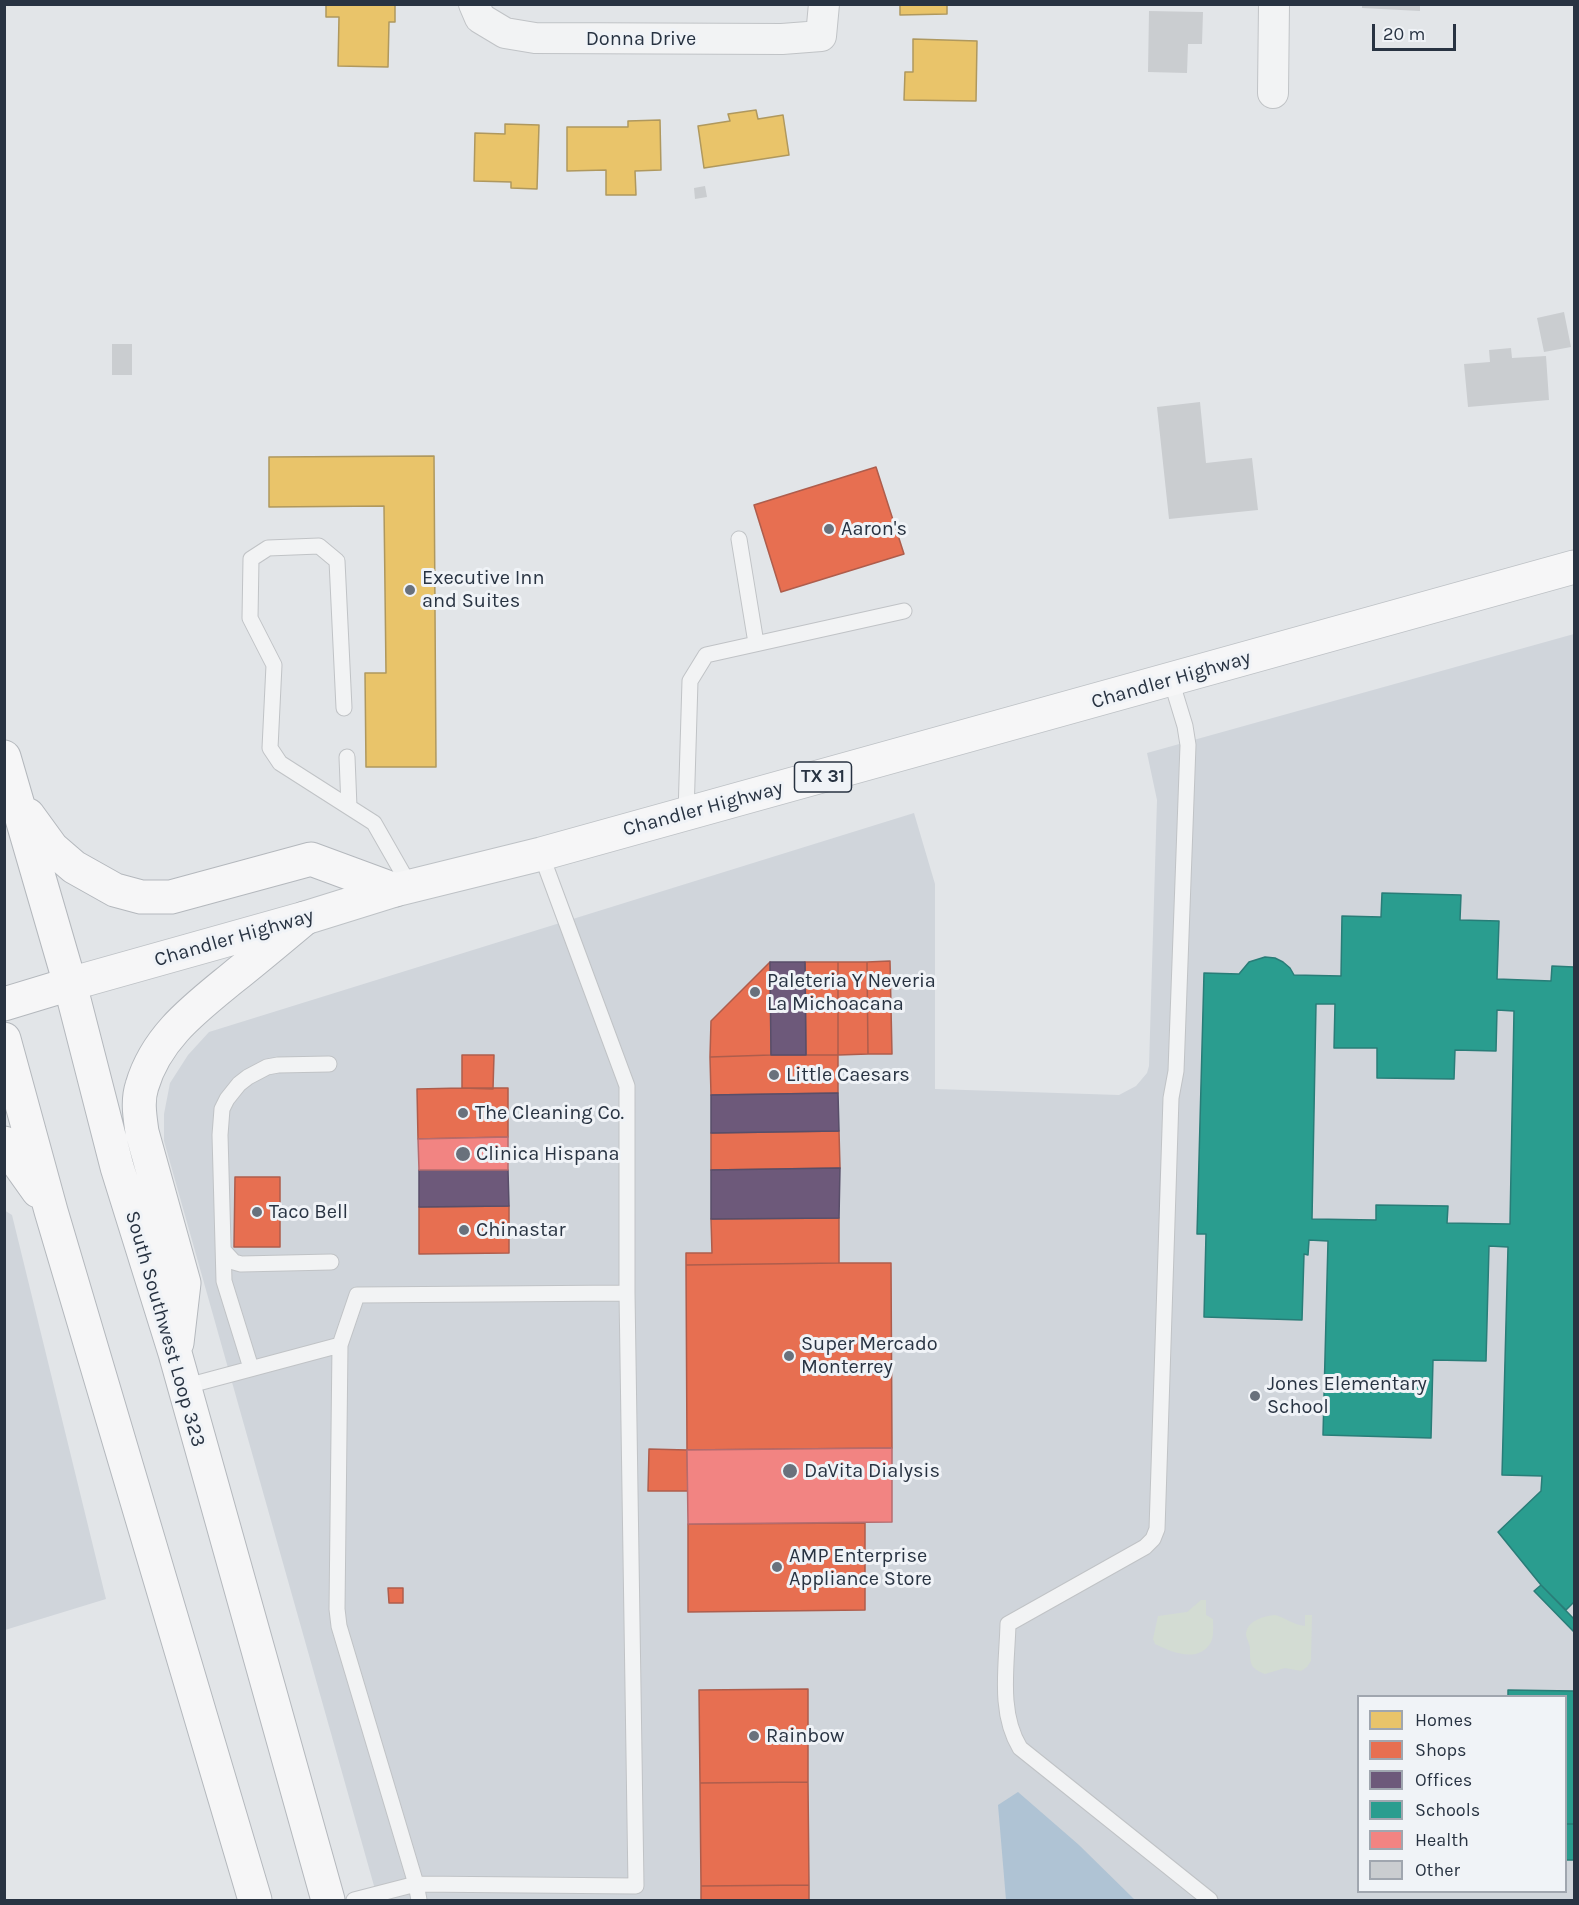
<!DOCTYPE html>
<style>
body{margin:0}
#map{position:relative;width:1579px;height:1905px;overflow:hidden;background:#e2e5e8;font-family:Karla,sans-serif}
canvas{display:block}
.frame{position:absolute;inset:0;border:6px solid #283342;pointer-events:none}
.legend{position:absolute;left:1357px;top:1695px;width:210px;height:198px;box-sizing:border-box;background:#f0f3f7;border:2px solid #a0a6af;margin:0;padding:8px 10px;list-style:none;font-size:18px;color:#283342}
.legend li{display:flex;align-items:center;gap:12px;height:30px}
.legend b{width:30px;border:2px solid #a0a6af}
.scale{position:absolute;left:1372px;top:24px;width:84px;height:27px;box-sizing:border-box;border:3px solid #283342;border-top:0;padding-left:8px;font-size:18px;line-height:21px;white-space:nowrap;color:#283342;-webkit-text-stroke:4px #f0f3f7;paint-order:stroke}
</style>
<div id="map">
<canvas width="1579" height="1905"></canvas>
<div class="frame"></div>
<ul class="legend">
<li><b style="height:16px;background:#e9c46a"></b>Homes</li>
<li><b style="height:16px;background:#e76f51"></b>Shops</li>
<li><b style="height:16px;background:#6d597a"></b>Offices</li>
<li><b style="height:16px;background:#2a9d8f"></b>Schools</li>
<li><b style="height:16px;background:#f28482"></b>Health</li>
<li><b style="height:16px;background:#cacdd0"></b>Other</li>
</ul>
<div class="scale">20 m</div>
</div>
<script>
const g = document.querySelector('canvas').getContext('2d');
g.lineJoin = 'round';
function paint(path, color) { g.fillStyle = color; g.fill(path, 'evenodd'); }
function strokePath(path, color, width, dash) { g.strokeStyle = color; g.lineWidth = width; g.lineCap = dash ? 'butt' : 'round'; g.setLineDash(dash || []); g.stroke(path); }
function label(font, color, halo, rows, align = 'center') {
  g.font = font + ' Karla,sans-serif'; g.lineWidth = 6; g.setLineDash([]); g.textBaseline = 'middle'; g.strokeStyle = halo; g.fillStyle = color; for (const [text, x, y, turn = 0] of rows) {
    g.save(); g.translate(x, y); g.rotate((+turn || 0) * Math.PI / 180); g.textAlign = isNaN(turn) ? turn : align; if (halo) g.strokeText(text, 0, 0); g.fillText(text, 0, 0); g.restore();
  }
}
const built = new Path2D(`
 M 1574,634 L 1574,1900 L 378,1900 L 164,1141 L 164,1114 L 170,1083 L 188,1055 L 209,1032 L 914,813 L 935,884 L 935,1089 L 1119,1095 L 1136,1086 L 1147,1073 L 1149,1066 L 1157,800 L 1147,753 ZM 1358,1696 L 1566,1696 L 1566,1892 L 1358,1892 Z
 M 4,1210 L 12,1215 L 106,1599 L 5,1630 Z`);
const green = new Path2D(`
 M 1201,1600 L 1206,1600 L 1206,1615 L 1213,1619 C 1213,1626 1214,1636 1211,1642 C 1199,1664 1171,1652 1155,1644 L 1153,1639 L 1158,1616 L 1187,1612 Z
 M 1275,1615 C 1286,1618 1293,1625 1305,1626 L 1305,1615 L 1312,1615 L 1311,1661 L 1307,1667 L 1301,1671 L 1285,1668 L 1265,1674 C 1250,1668 1250,1664 1250,1649 C 1250,1644 1247,1640 1246,1635 C 1246,1621 1264,1616 1275,1615 Z`);
const water = new Path2D(`
 M 1018,1792 L 1079,1845 L 1135,1900 L 1006,1900 L 998,1805 Z`);
const homes = new Path2D(`
 M 326,4 L 395,4 L 395,22 L 389,22 L 388,67 L 338,66 L 339,17 L 326,17 Z
 M 900,4 L 947,4 L 947,14 L 900,15 Z
 M 913,39 L 977,41 L 976,101 L 904,100 L 905,72 L 913,72 Z
 M 756,110 L 758,119 L 783,115 L 789,155 L 704,168 L 698,126 L 730,121 L 728,114 Z
 M 660,120 L 661,170 L 635,171 L 636,195 L 606,195 L 606,170 L 567,171 L 567,127 L 628,127 L 628,121 Z
 M 505,124 L 539,125 L 537,189 L 511,188 L 511,182 L 474,181 L 475,133 L 505,134 Z
 M 434,456 L 436,767 L 366,767 L 365,673 L 386,673 L 384,506 L 269,507 L 269,457 Z`);
const shops = new Path2D(`
 M 876,467 L 904,554 L 781,592 L 754,505 Z
 M 890,961 L 892,1054 L 868,1054 L 867,962 Z
 M 770,962 L 771,1055 L 710,1057 L 711,1021 Z
 M 805,962 L 838,962 L 838,1055 L 806,1055 Z
 M 838,962 L 867,962 L 868,1054 L 838,1055 Z
 M 462,1055 L 494,1055 L 493,1089 L 462,1088 Z
 M 771,1055 L 838,1055 L 838,1093 L 711,1095 L 710,1057 Z
 M 462,1088 L 508,1088 L 508,1137 L 418,1139 L 417,1089 Z
 M 839,1131 L 840,1168 L 711,1170 L 711,1133 Z
 M 235,1177 L 280,1177 L 280,1247 L 234,1247 Z
 M 509,1206 L 509,1253 L 419,1254 L 419,1207 Z
 M 839,1218 L 839,1263 L 686,1265 L 686,1253 L 712,1253 L 711,1219 Z
 M 839,1263 L 891,1263 L 892,1448 L 687,1450 L 686,1265 Z
 M 649,1449 L 687,1450 L 688,1491 L 648,1491 Z
 M 865,1523 L 865,1610 L 688,1612 L 688,1524 Z
 M 388,1588 L 403,1588 L 403,1603 L 389,1603 Z
 M 808,1689 L 808,1782 L 700,1783 L 699,1690 Z
 M 808,1782 L 809,1885 L 701,1886 L 700,1783 Z
 M 809,1885 L 809,1900 L 701,1900 L 701,1886 Z`);
const offices = new Path2D(`
 M 770,962 L 805,962 L 806,1055 L 771,1055 Z
 M 838,1093 L 839,1131 L 711,1133 L 711,1095 Z
 M 840,1168 L 839,1218 L 711,1219 L 711,1170 Z
 M 419,1170 L 508,1170 L 509,1206 L 419,1207 Z`);
const schools = new Path2D(`
 M 1382,893 L 1461,895 L 1460,920 L 1499,921 L 1497,979 L 1551,981 L 1552,966 L 1574,967 L 1574,1602 L 1566,1610 L 1541,1585 L 1498,1532 L 1541,1491 L 1542,1476 L 1502,1475 L 1508,1247 L 1489,1246 L 1486,1361 L 1433,1360 L 1431,1438 L 1323,1435 L 1328,1241 L 1309,1240 L 1308,1255 L 1304,1254 L 1302,1320 L 1204,1317 L 1206,1234 L 1197,1234 L 1204,973 L 1239,974 L 1249,962 L 1265,957 L 1275,958 L 1283,962 L 1290,968 L 1294,975 L 1341,976 L 1342,916 L 1381,917 ZM 1316,1004 L 1335,1004 L 1334,1048 L 1377,1048 L 1377,1078 L 1454,1079 L 1455,1050 L 1496,1051 L 1497,1010 L 1514,1011 L 1510,1224 L 1447,1223 L 1448,1206 L 1376,1205 L 1376,1220 L 1312,1219 Z
 M 1541,1585 L 1574,1619 L 1574,1632 L 1534,1591 Z
 M 1508,1690 L 1574,1691 L 1574,1824 L 1566,1824 L 1566,1696 L 1508,1696 Z
 M 1566,1824 L 1574,1824 L 1574,1860 L 1566,1860 Z`);
const health = new Path2D(`
 M 508,1137 L 508,1170 L 419,1170 L 418,1139 Z
 M 892,1448 L 892,1522 L 688,1524 L 687,1450 Z`);
const building = new Path2D(`
 M 1362,4 L 1420,4 L 1420,11 L 1362,8 Z
 M 1149,11 L 1203,12 L 1202,44 L 1188,44 L 1187,73 L 1148,72 Z
 M 705,186 L 707,197 L 695,199 L 694,188 Z
 M 1564,312 L 1571,347 L 1544,352 L 1537,318 Z
 M 112,344 L 132,344 L 132,375 L 112,375 Z
 M 1511,348 L 1512,358 L 1546,356 L 1549,400 L 1468,407 L 1464,364 L 1490,362 L 1489,350 Z
 M 1200,402 L 1206,463 L 1252,458 L 1258,510 L 1169,519 L 1157,407 Z`);
const lane = new Path2D(`
 M 739,539 L 756,643
 M 1171,680 L 1185,726 L 1188,745 L 1176,1071 L 1171,1098 L 1157,1529 L 1153,1539 L 1145,1547 L 1008,1624 C 1007,1665 998,1712 1020,1748 L 1210,1900
 M 344,708 L 337,561 L 319,546 L 268,548 L 251,559 L 250,618 L 274,665 L 270,748 L 280,763 L 374,823 L 410,886
 M 347,757 L 349,807
 M 686,814 L 690,681 L 706,655 L 904,611
 M 224,1251 L 234,1262 L 241,1264 L 331,1262
 M 251,1368 L 224,1281 L 220,1135 L 222,1109 L 227,1099 L 239,1084 L 248,1077 L 267,1067 L 278,1065 L 329,1064
 M 183,1387 L 340,1345
 M 354,1900 L 416,1884 L 636,1886 L 627,1293 L 627,1086 L 541,854
 M 419,1900 L 416,1884 L 339,1626 L 337,1609 L 340,1345 L 357,1295 L 627,1293`);
const street = new Path2D(`
 M 474,4 L 480,18 L 505,33 L 535,38 L 782,39 L 821,36 L 824,4
 M 1273,93 L 1274,4`);
const primary = new Path2D(`
 M 70,984 L 305,918 L 395,890 L 541,854 L 1574,567`);
const highway = new Path2D(`
 M 4,757 L 70,984 L 117,1167 L 175,1353 L 328,1900
 M 28,815 L 52,848 L 74,867 L 115,890 L 141,897 L 171,897 L 311,859 L 395,890
 M 4,1004 L 70,984
 M 4,1039 L 51,1211 L 255,1900
 M 4,1143 L 38,1191
 M 177,1343 L 184,1283 L 142,1132 C 140,1117 137,1101 142,1086 C 156,1038 193,1010 231,979 C 256,959 280,939 305,918`);
const markers = [
 [829,529,6,"#69717c"],
 [410,590,6,"#69717c"],
 [755,992,6,"#69717c"],
 [774,1075,6,"#69717c"],
 [463,1113,6,"#69717c"],
 [463,1154,8,"#69717c"],
 [257,1212,6,"#69717c"],
 [464,1230,6,"#69717c"],
 [789,1356,6,"#69717c"],
 [1255,1396,6,"#69717c"],
 [790,1471,8,"#69717c"],
 [777,1567,6,"#69717c"],
 [754,1736,6,"#69717c"]
];
const shields = [
 [823,777,57]
];
const shieldNames = [
 ["TX 31",823,777]
];
const streetNames = [
 ["Donna Drive",641,39],
 ["Chandler Highway",1171,680,-16],
 ["Chandler Highway",703,809,-15],
 ["Chandler Highway",234,938,-16],
 ["South Southwest Loop 323",165,1329,74]
];
const poiNames = [
 ["Aaron's",841,529],
 ["Executive Inn",422,578],
 ["and Suites",422,601],
 ["Paleteria Y Neveria",767,981],
 ["La Michoacana",767,1004],
 ["Little Caesars",786,1075],
 ["The Cleaning Co.",475,1113],
 ["Clinica Hispana",476,1154],
 ["Taco Bell",269,1212],
 ["Chinastar",476,1230],
 ["Super Mercado",801,1344],
 ["Monterrey",801,1367],
 ["Jones Elementary",1267,1384],
 ["School",1267,1407],
 ["DaVita Dialysis",804,1471],
 ["AMP Enterprise",789,1556],
 ["Appliance Store",789,1579],
 ["Rainbow",766,1736]
];
paint(built, '#d0d5db');
paint(green, '#d3dcd3');
paint(water, '#afc3d4');
paint(homes, '#e9c46a');
strokePath(homes, '#af985e', 1.5);
paint(shops, '#e76f51');
strokePath(shops, '#ae5d4c', 1.5);
paint(offices, '#6d597a');
strokePath(offices, '#584e69', 1.5);
paint(schools, '#2a9d8f');
strokePath(schools, '#297d78', 1.5);
paint(health, '#f28482');
strokePath(health, '#b56c6f', 1.5);
paint(building, '#cacdd0');
strokePath(lane, '#c0c3c6', 17);
strokePath(street, '#c0c3c6', 32);
strokePath(primary, '#bec2c6', 35);
strokePath(highway, '#b4b8bd', 35);
strokePath(lane, '#f2f3f4', 15);
strokePath(street, '#f2f3f4', 30);
strokePath(primary, '#f6f6f7', 33);
strokePath(highway, '#f6f6f7', 33);
for (const [x, y, r, color] of markers) { const dot = new Path2D(); dot.arc(x, y, r, 0, 2 * Math.PI); g.fillStyle = color; g.fill(dot); strokePath(dot, '#f0f3f7', 2); }
for (const [x, y, w] of shields) { const box = new Path2D(); box.roundRect(x - w / 2, y - 15, w, 30, 4.5); g.fillStyle = '#f0f3f7'; g.fill(box); strokePath(box, '#283342', 1.5); }
label('bold 18px', '#283342', null, shieldNames);
label('20px', '#283342', '#f0f3f7', streetNames);
label('20px', '#283342', '#f0f3f7', poiNames, 'left');
</script>
